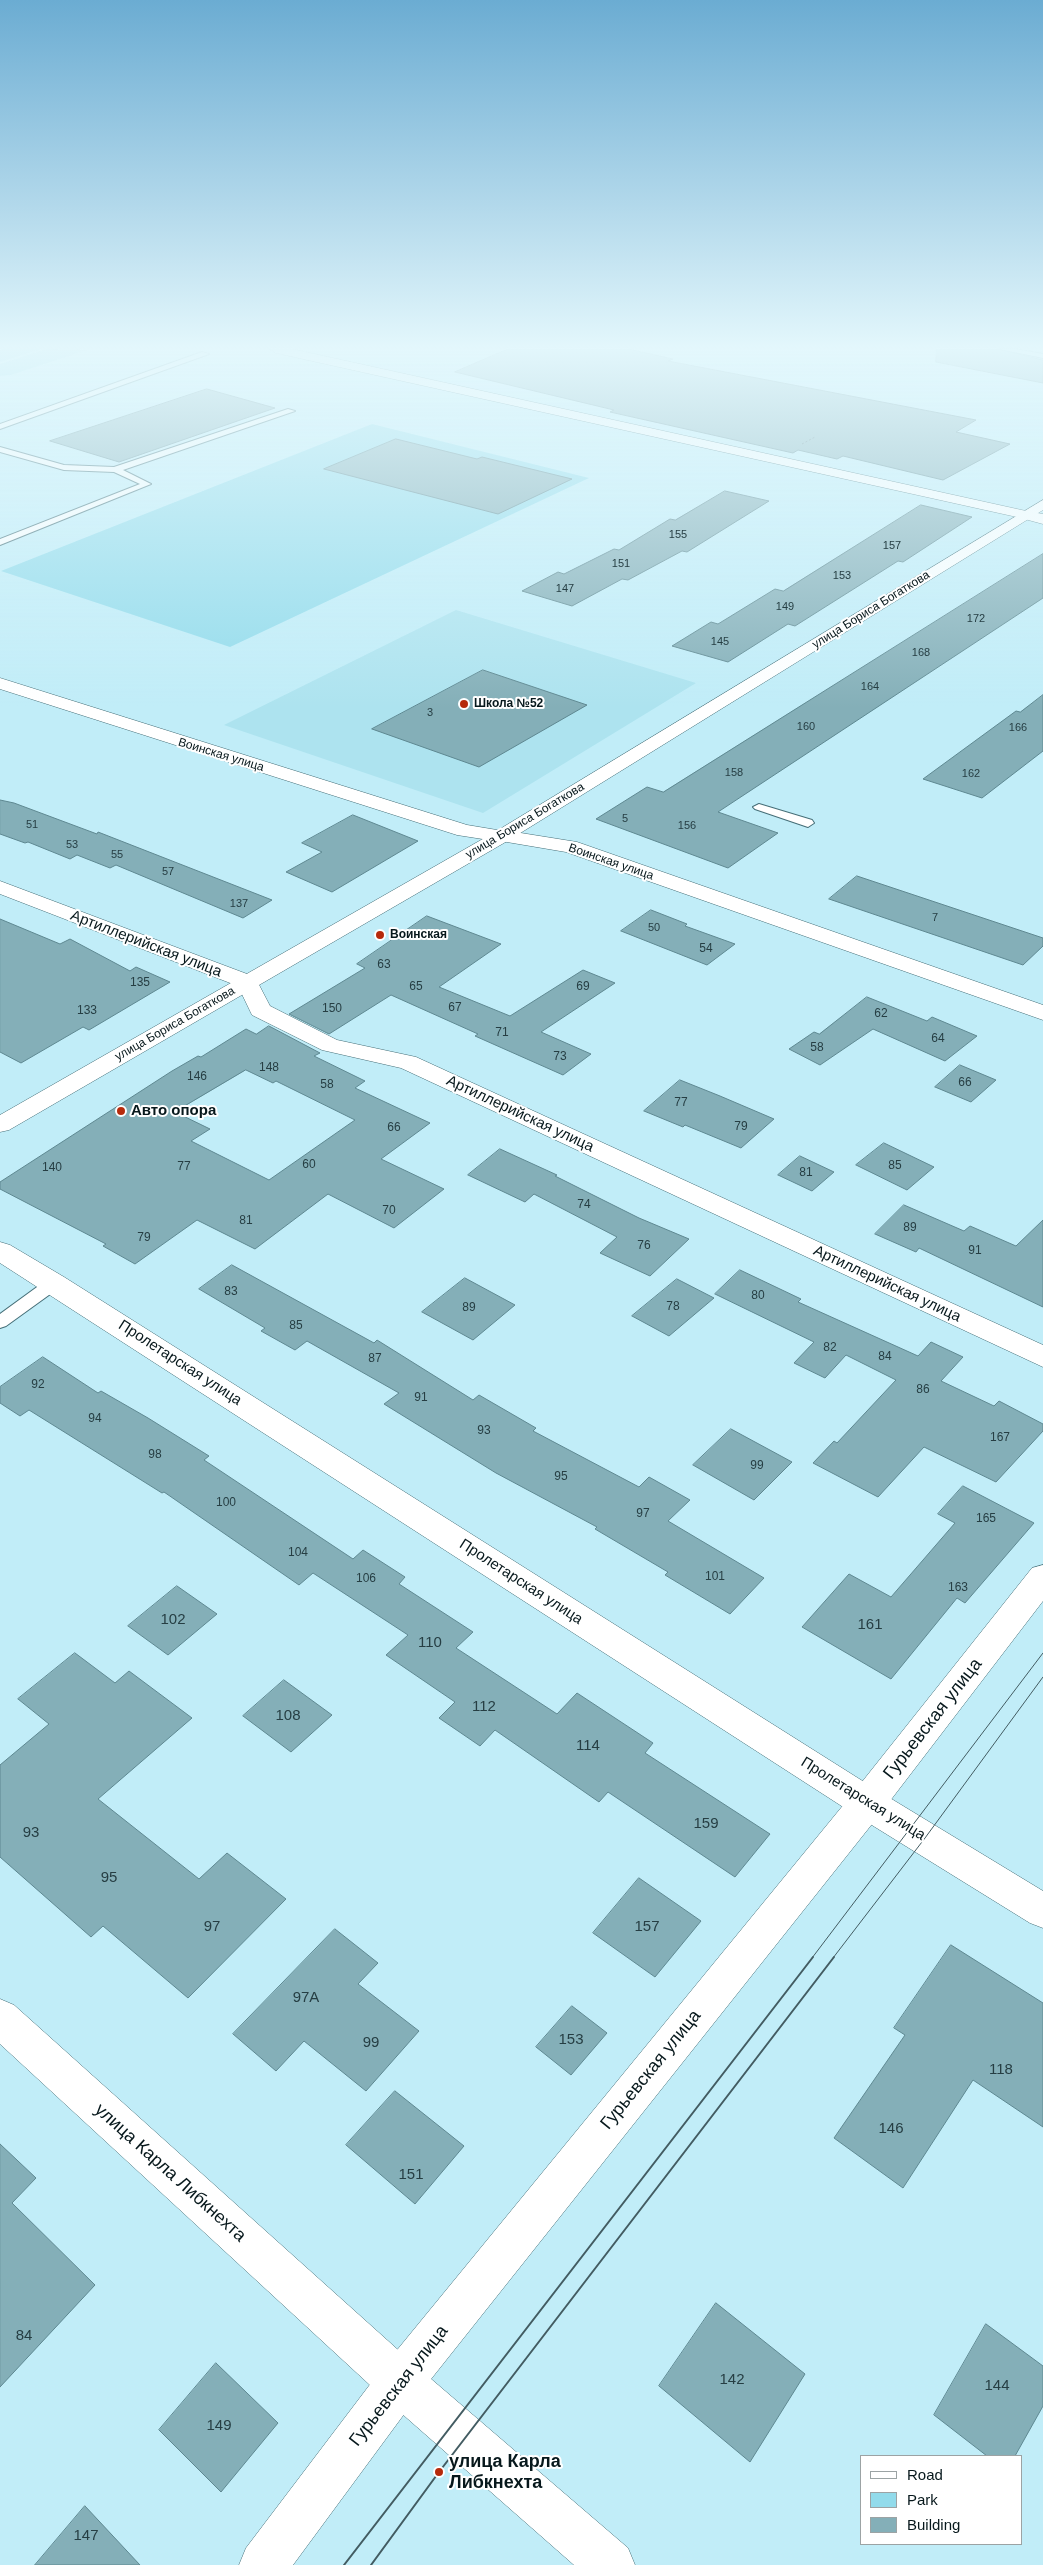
<!DOCTYPE html>
<meta charset="utf-8">
<style>
body{margin:0}
#map{position:relative;width:1043px;height:2565px;overflow:hidden;background:#c1edf8;font-family:Arial,sans-serif}
canvas{display:block}
.legend{position:absolute;left:860px;top:2455px;width:162px;height:90px;box-sizing:border-box;background:#fff;border:1px solid #9ca3a4;margin:0;padding:6px 9px;list-style:none;font-size:15px;color:#07181c}
.legend li{display:flex;align-items:center;gap:10px;height:25px}
.legend b{width:25px;border:1px solid #9ca3a4}
</style>
<div id="map">
<canvas width="1043" height="2565"></canvas>
<ul class="legend">
<li><b style="height:6px;background:#fff"></b>Road</li>
<li><b style="height:14px;background:#92dbeb"></b>Park</li>
<li><b style="height:14px;background:#84afb8"></b>Building</li>
</ul>
</div>
<script>
const g = document.querySelector('canvas').getContext('2d');
g.lineJoin = 'round';
function paint(path, color) { g.fillStyle = color; g.fill(path, 'evenodd'); }
function strokePath(path, color, width, dash) { g.strokeStyle = color; g.lineWidth = width; g.lineCap = dash ? 'butt' : 'round'; g.setLineDash(dash || []); g.stroke(path); }
function label(font, color, halo, rows, align = 'center') {
  g.font = font + ' Arial,sans-serif'; g.lineWidth = 4; g.setLineDash([]); g.textBaseline = 'middle'; g.strokeStyle = halo; g.fillStyle = color; for (const [text, x, y, turn = 0] of rows) {
    g.save(); g.translate(x, y); g.rotate((+turn || 0) * Math.PI / 180); g.textAlign = isNaN(turn) ? turn : align; if (halo) g.strokeText(text, 0, 0); g.fillText(text, 0, 0); g.restore();
  }
}
const built = new Path2D(`
 M 456,610 L 696,683 L 483,813 L 224,725 Z`);
const green = new Path2D(`
 M 3,349 L 41,349 L 0,362 L 0,350 Z
 M 47,349 L 87,350 L 11,375 L 0,376 L 0,364 Z
 M 372,424 L 589,478 L 230,647 L 1,571 Z`);
const building = new Path2D(`
 M 508,349 L 628,349 L 673,359 L 668,361 L 976,420 L 956,432 L 1010,444 L 943,480 L 843,456 L 837,459 L 798,450 L 793,453 L 610,412 L 614,410 L 455,372 Z
 M 937,349 L 998,349 L 1043,360 L 1043,383 L 936,362 Z
 M 207,389 L 275,408 L 119,462 L 50,441 Z
 M 396,439 L 477,459 L 482,457 L 572,479 L 498,514 L 324,469 Z
 M 725,491 L 769,501 L 687,552 L 682,551 L 628,580 L 622,579 L 572,606 L 522,591 L 558,572 L 564,574 L 614,549 L 619,550 L 670,519 L 675,520 Z
 M 921,505 L 972,517 L 903,562 L 898,561 L 795,626 L 788,624 L 728,662 L 672,646 L 711,622 L 718,624 L 775,589 L 783,591 Z
 M 1043,554 L 1043,598 L 718,812 L 778,833 L 728,868 L 596,819 L 647,787 L 663,792 Z
 M 483,670 L 587,705 L 479,767 L 372,729 Z
 M 1043,695 L 1043,751 L 982,798 L 923,779 L 1016,711 L 1020,712 Z
 M 0,800 L 14,803 L 97,834 L 98,832 L 272,900 L 243,918 L 116,865 L 110,868 L 77,855 L 70,859 L 28,842 L 25,843 L 0,834 Z
 M 353,815 L 418,841 L 332,892 L 286,872 L 322,852 L 302,843 Z
 M 857,876 L 1043,938 L 1043,946 L 1023,965 L 829,899 Z
 M 651,910 L 687,924 L 685,926 L 735,944 L 707,965 L 621,931 Z
 M 427,916 L 501,944 L 439,987 L 510,1016 L 583,970 L 615,983 L 541,1032 L 591,1054 L 563,1075 L 475,1036 L 478,1034 L 391,995 L 329,1034 L 289,1014 L 365,968 L 357,964 Z
 M 0,919 L 60,944 L 70,939 L 130,971 L 136,967 L 170,982 L 89,1030 L 83,1027 L 21,1063 L 0,1052 Z
 M 867,997 L 927,1021 L 932,1017 L 977,1036 L 945,1061 L 873,1029 L 820,1065 L 789,1049 L 814,1032 L 819,1034 Z
 M 269,1026 L 320,1053 L 314,1056 L 365,1081 L 355,1088 L 430,1123 L 381,1159 L 444,1189 L 394,1228 L 328,1194 L 255,1249 L 197,1220 L 135,1264 L 103,1246 L 106,1244 L 0,1189 L 0,1182 L 172,1071 L 198,1056 L 201,1057 L 246,1029 L 256,1034 ZM 246,1070 L 273,1083 L 276,1081 L 355,1120 L 269,1180 L 191,1141 L 210,1129 L 175,1112 Z
 M 960,1065 L 996,1080 L 971,1102 L 935,1087 Z
 M 680,1080 L 720,1096 L 774,1119 L 741,1148 L 685,1125 L 683,1127 L 644,1111 Z
 M 884,1143 L 934,1167 L 907,1190 L 856,1165 Z
 M 500,1149 L 557,1175 L 555,1176 L 639,1218 L 689,1239 L 650,1276 L 600,1253 L 617,1237 L 534,1194 L 525,1202 L 468,1175 Z
 M 800,1156 L 834,1172 L 812,1191 L 778,1175 Z
 M 904,1205 L 964,1231 L 970,1226 L 1016,1246 L 1043,1220 L 1043,1307 L 919,1248 L 916,1252 L 875,1234 Z
 M 232,1265 L 374,1343 L 377,1340 L 473,1400 L 479,1395 L 536,1428 L 533,1431 L 639,1487 L 649,1477 L 690,1500 L 668,1521 L 764,1578 L 730,1614 L 665,1575 L 668,1572 L 595,1529 L 597,1527 L 496,1473 L 384,1404 L 399,1393 L 307,1341 L 295,1350 L 261,1331 L 265,1328 L 199,1289 Z
 M 740,1270 L 801,1299 L 798,1302 L 918,1356 L 931,1342 L 963,1357 L 941,1381 L 994,1406 L 999,1401 L 1043,1424 L 1043,1431 L 996,1482 L 924,1447 L 878,1497 L 813,1463 L 834,1441 L 837,1443 L 896,1380 L 846,1355 L 825,1378 L 794,1363 L 814,1342 L 715,1294 Z
 M 465,1278 L 515,1305 L 473,1340 L 422,1312 Z
 M 677,1279 L 714,1298 L 669,1336 L 632,1316 Z
 M 43,1357 L 98,1393 L 101,1391 L 148,1418 L 209,1456 L 204,1460 L 353,1559 L 363,1550 L 405,1577 L 399,1584 L 473,1632 L 456,1648 L 557,1714 L 577,1693 L 653,1743 L 645,1753 L 770,1834 L 735,1877 L 608,1792 L 599,1802 L 495,1730 L 480,1746 L 439,1718 L 455,1702 L 386,1655 L 408,1635 L 313,1573 L 299,1585 L 164,1492 L 162,1493 L 29,1410 L 20,1416 L 0,1403 L 0,1387 Z
 M 731,1429 L 792,1462 L 754,1500 L 693,1465 Z
 M 963,1486 L 1034,1523 L 965,1603 L 957,1598 L 891,1679 L 802,1627 L 849,1574 L 891,1597 L 955,1523 L 938,1514 Z
 M 177,1586 L 217,1614 L 168,1655 L 128,1626 Z
 M 75,1653 L 115,1683 L 129,1671 L 192,1718 L 98,1799 L 199,1879 L 227,1853 L 286,1899 L 188,1998 L 103,1926 L 91,1937 L 0,1857 L 0,1765 L 49,1724 L 18,1699 Z
 M 284,1680 L 332,1715 L 291,1752 L 243,1716 Z
 M 639,1878 L 701,1921 L 655,1977 L 593,1933 Z
 M 335,1929 L 378,1963 L 358,1984 L 419,2031 L 366,2091 L 304,2041 L 276,2071 L 233,2034 Z
 M 951,1945 L 1043,2003 L 1043,2127 L 973,2080 L 903,2188 L 834,2138 L 905,2035 L 894,2028 Z
 M 572,2006 L 607,2033 L 571,2075 L 536,2047 Z
 M 395,2091 L 464,2146 L 415,2204 L 346,2145 Z
 M 0,2144 L 36,2178 L 12,2203 L 95,2285 L 0,2387 Z
 M 716,2303 L 805,2374 L 750,2462 L 659,2386 Z
 M 986,2324 L 1043,2366 L 1043,2406 L 1015,2456 L 987,2456 L 934,2415 Z
 M 216,2363 L 278,2423 L 221,2492 L 159,2430 Z
 M 85,2506 L 140,2565 L 35,2565 Z`);
const path = new Path2D(`
 M 802,444 L 815,437`);
const service = new Path2D(`
 M 1000,349 L 1015,349 L 1043,354 L 1043,358 Z
 M 202,352 L 209,354 L 0,429 L 0,424 Z
 M 288,409 L 295,411 L 123,470 L 151,484 L 0,545 L 0,539 L 140,484 L 114,472 L 64,470 L 0,452 L 0,447 L 64,465 L 114,467 Z
 M 759,804 L 812,820 L 814,823 L 808,827 L 755,809 L 753,807 Z
 M 54,1278 L 60,1279 L 62,1283 L 60,1287 L 6,1326 L 0,1328 L 0,1314 L 48,1279 Z`);
const minor = new Path2D(`
 M 270,349 L 292,349 L 1026,511 L 1033,515 L 1026,519 L 276,353 Z
 M 0,678 L 467,825 L 509,832 L 512,836 L 509,840 L 502,842 L 457,835 L 0,689 Z
 M 0,881 L 255,977 L 270,1006 L 337,1040 L 416,1057 L 1043,1345 L 1043,1367 L 401,1068 L 322,1050 L 252,1015 L 238,986 L 0,894 Z
 M 0,1999 L 14,2005 L 416,2366 L 628,2548 L 635,2565 L 574,2565 L 384,2398 L 0,2044 Z`);
const tertiary = new Path2D(`
 M 1026,511 L 1043,514 L 1043,524 L 1021,518 L 1019,515 Z
 M 502,830 L 577,842 L 1043,1005 L 1043,1020 L 566,852 L 495,840 L 492,836 L 495,832 Z
 M 1043,1565 L 1043,1601 L 880,1814 L 416,2398 L 293,2565 L 239,2565 L 246,2548 L 384,2366 L 854,1792 L 1032,1568 Z`);
const secondary = new Path2D(`
 M 1043,500 L 1043,510 L 509,840 L 9,1130 L 0,1132 L 0,1115 L 495,832 Z
 M 0,1242 L 10,1245 L 64,1277 L 880,1792 L 1043,1891 L 1043,1928 L 1030,1923 L 854,1814 L 0,1263 Z`);
const tramFar1 = new Path2D(`
 M 812,1958 L 1043,1653
 M 833,1958 L 925,1838 L 1043,1677`);
const tram = new Path2D(`
 M 344,2565 L 813,1957
 M 371,2565 L 439,2472 L 834,1957`);
const markers = [
 [464,704,5,"#b62a0b"],
 [380,935,5,"#b62a0b"],
 [121,1111,5,"#b62a0b"],
 [439,2472,5,"#b62a0b"]
];
const farNumbernames = [
 ["155",678,535],
 ["157",892,546],
 ["151",621,564],
 ["153",842,576],
 ["147",565,589],
 ["149",785,607],
 ["172",976,619],
 ["145",720,642],
 ["168",921,653],
 ["164",870,687],
 ["3",430,713],
 ["160",806,727],
 ["166",1018,728],
 ["158",734,773],
 ["162",971,774],
 ["5",625,819],
 ["51",32,825],
 ["156",687,826],
 ["53",72,845],
 ["55",117,855],
 ["57",168,872],
 ["137",239,904],
 ["7",935,918],
 ["50",654,928]
];
const farStreetnames = [
 ["улица Бориса Богаткова",871,610,-32],
 ["Воинская улица",221,755,17],
 ["улица Бориса Богаткова",525,821,-31],
 ["Воинская улица",611,862,19],
 ["улица Бориса Богаткова",175,1024,-30]
];
const farPoinames = [
 ["Школа №52",474,704],
 ["Воинская",390,935]
];
const numberNames = [
 ["54",706,949],
 ["63",384,965],
 ["135",140,983],
 ["65",416,987],
 ["69",583,987],
 ["67",455,1008],
 ["150",332,1009],
 ["133",87,1011],
 ["62",881,1014],
 ["71",502,1033],
 ["64",938,1039],
 ["58",817,1048],
 ["73",560,1057],
 ["148",269,1068],
 ["146",197,1077],
 ["66",965,1083],
 ["58",327,1085],
 ["77",681,1103],
 ["79",741,1127],
 ["66",394,1128],
 ["60",309,1165],
 ["85",895,1166],
 ["77",184,1167],
 ["140",52,1168],
 ["81",806,1173],
 ["74",584,1205],
 ["70",389,1211],
 ["81",246,1221],
 ["89",910,1228],
 ["79",144,1238],
 ["76",644,1246],
 ["91",975,1251],
 ["83",231,1292],
 ["80",758,1296],
 ["78",673,1307],
 ["89",469,1308],
 ["85",296,1326],
 ["82",830,1348],
 ["84",885,1357],
 ["87",375,1359],
 ["92",38,1385],
 ["86",923,1390],
 ["91",421,1398],
 ["94",95,1419],
 ["93",484,1431],
 ["167",1000,1438],
 ["98",155,1455],
 ["99",757,1466],
 ["95",561,1477],
 ["100",226,1503],
 ["97",643,1514],
 ["165",986,1519],
 ["104",298,1553],
 ["101",715,1577],
 ["106",366,1579],
 ["163",958,1588]
];
const streetNames = [
 ["Артиллерийская улица",146,944,21],
 ["Артиллерийская улица",520,1114,25],
 ["Артиллерийская улица",887,1284,25],
 ["Пролетарская улица",180,1363,33],
 ["Пролетарская улица",521,1582,33],
 ["Пролетарская улица",863,1799,32]
];
const poiNames = [
 ["Авто опора",131,1111]
];
const nearNumbernames = [
 ["102",173,1620],
 ["161",870,1625],
 ["110",430,1643],
 ["112",484,1707],
 ["108",288,1716],
 ["114",588,1746],
 ["159",706,1824],
 ["93",31,1833],
 ["95",109,1878],
 ["97",212,1927],
 ["157",647,1927],
 ["97А",306,1998],
 ["153",571,2040],
 ["99",371,2043],
 ["118",1001,2070],
 ["146",891,2129],
 ["151",411,2175],
 ["84",24,2336],
 ["142",732,2380],
 ["144",997,2386],
 ["149",219,2426],
 ["147",86,2536]
];
const nearStreetnames = [
 ["Гурьевская улица",933,1719,-52],
 ["Гурьевская улица",651,2070,-51],
 ["улица Карла Либкнехта",170,2173,42],
 ["Гурьевская улица",399,2386,-52]
];
const nearPoinames = [
 ["улица Карла",449,2462],
 ["Либкнехта",449,2483]
];
paint(built, '#ade3ef');
paint(green, '#92dbeb');
paint(building, '#84afb8');
strokePath(building, '#5e8891', 1);
strokePath(service, '#456e77', 2);
strokePath(minor, '#456e77', 1);
strokePath(tertiary, '#456e77', 1);
strokePath(secondary, '#456e77', 1);
strokePath(path, '#5c7a81', 1, [2, 2]);
paint(service, '#fff');
paint(minor, '#fff');
paint(tertiary, '#fff');
paint(secondary, '#fff');
strokePath(tramFar1, '#435c62', 1);
strokePath(tram, '#435c62', 2);
const sky = g.createLinearGradient(0, 0, 0, 708);
sky.addColorStop(0, '#6bacd2');
sky.addColorStop(0.49, '#e3f7fc');
sky.addColorStop(1, '#e3f7fc00');
g.fillStyle = sky;
g.fillRect(0, 0, 1043, 708);
for (const [x, y, r, color] of markers) { const dot = new Path2D(); dot.arc(x, y, r, 0, 2 * Math.PI); g.fillStyle = color; g.fill(dot); strokePath(dot, '#fff', 2); }
label('11px', '#263e43', null, farNumbernames);
label('12px', '#07181c', '#fff', farStreetnames);
label('bold 12px', '#07181c', '#fff', farPoinames, 'left');
label('12px', '#263e43', null, numberNames);
label('15px', '#07181c', '#fff', streetNames);
label('bold 15px', '#07181c', '#fff', poiNames, 'left');
label('15px', '#263e43', null, nearNumbernames);
label('18px', '#07181c', '#fff', nearStreetnames);
label('bold 18px', '#07181c', '#fff', nearPoinames, 'left');
</script>
